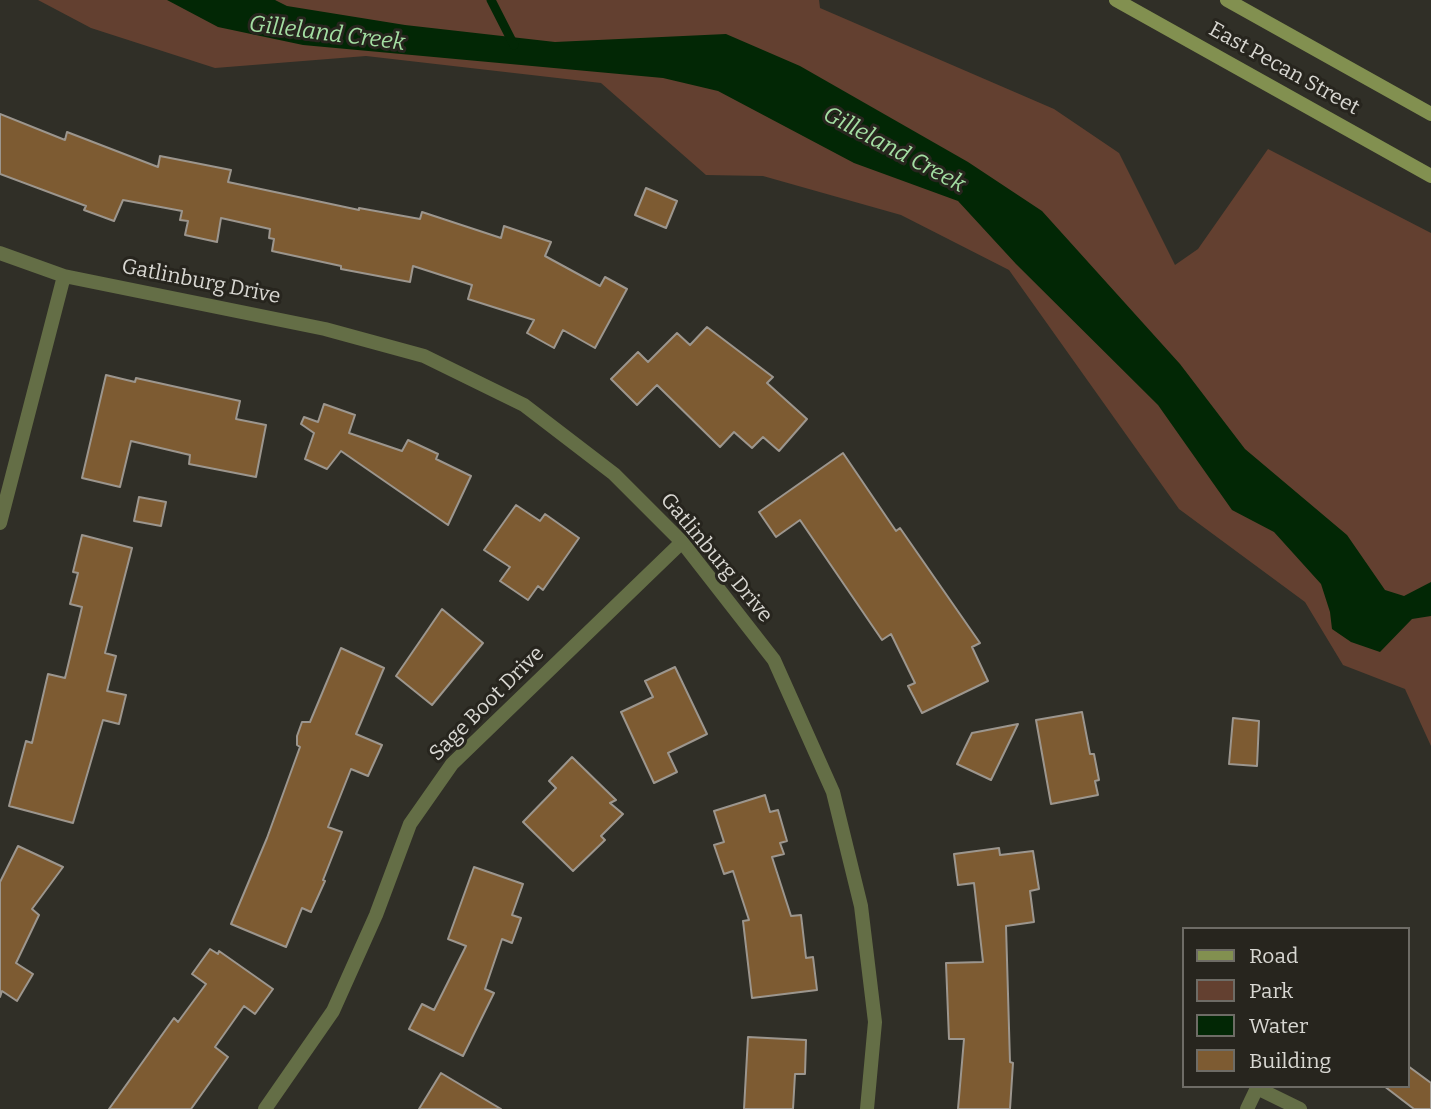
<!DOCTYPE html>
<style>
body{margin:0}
#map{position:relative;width:1431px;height:1109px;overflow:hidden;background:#302f27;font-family:Bitter,serif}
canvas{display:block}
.legend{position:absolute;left:1182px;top:927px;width:228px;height:161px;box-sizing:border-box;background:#27251e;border:2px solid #6e6c66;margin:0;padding:9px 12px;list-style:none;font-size:21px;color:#d8d7d2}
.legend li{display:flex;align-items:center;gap:14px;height:35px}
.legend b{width:35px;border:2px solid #6e6c66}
</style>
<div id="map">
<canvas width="1431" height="1109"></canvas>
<ul class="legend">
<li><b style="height:9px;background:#829050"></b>Road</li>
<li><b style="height:19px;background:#634030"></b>Park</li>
<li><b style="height:19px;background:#022705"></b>Water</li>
<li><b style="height:19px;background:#7d5b32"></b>Building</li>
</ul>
</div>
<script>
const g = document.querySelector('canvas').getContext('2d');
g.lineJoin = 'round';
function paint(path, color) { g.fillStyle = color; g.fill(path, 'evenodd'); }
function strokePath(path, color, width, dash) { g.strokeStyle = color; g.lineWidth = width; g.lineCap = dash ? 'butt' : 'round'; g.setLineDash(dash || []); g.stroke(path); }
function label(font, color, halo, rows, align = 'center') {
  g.font = font + ' Bitter,serif'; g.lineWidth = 6; g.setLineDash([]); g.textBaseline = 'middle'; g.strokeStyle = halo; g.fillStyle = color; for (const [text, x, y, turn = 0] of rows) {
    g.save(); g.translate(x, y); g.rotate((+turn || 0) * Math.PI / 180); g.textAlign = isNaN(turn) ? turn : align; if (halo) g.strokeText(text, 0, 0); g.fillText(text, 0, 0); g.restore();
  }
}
const green = new Path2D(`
 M 38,0 L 819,0 L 820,8 L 1054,109 L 1119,153 L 1175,265 L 1198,249 L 1268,149 L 1431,233 L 1431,746 L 1405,689 L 1343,665 L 1305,602 L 1179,509 L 1009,270 L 901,215 L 763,176 L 706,175 L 601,83 L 366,56 L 215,68 L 91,28 Z`);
const water = new Path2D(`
 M 167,0 L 275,0 L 287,6 L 405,25 L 555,42 L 726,34 L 800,66 L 968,162 L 1042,211 L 1180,364 L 1245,449 L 1347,535 L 1385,590 L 1404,596 L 1431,582 L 1431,616 L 1412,619 L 1380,652 L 1351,642 L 1332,629 L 1330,612 L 1321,584 L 1274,532 L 1232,510 L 1158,405 L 1016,264 L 958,201 L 854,163 L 718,91 L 663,78 L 303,45 L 218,27 Z`);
const stream = new Path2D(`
 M 491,0 L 514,45`);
const building = new Path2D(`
 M 0,114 L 65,140 L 67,132 L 158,167 L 160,156 L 231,170 L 228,182 L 359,210 L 359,208 L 420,219 L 422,212 L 501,238 L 504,226 L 551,242 L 545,256 L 600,286 L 605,277 L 627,289 L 595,348 L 563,330 L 554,348 L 527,333 L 534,320 L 468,299 L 472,285 L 413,266 L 410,282 L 341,269 L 341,266 L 272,251 L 274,239 L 269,238 L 270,229 L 221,218 L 217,242 L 185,235 L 188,221 L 180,220 L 182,211 L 123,200 L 114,221 L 84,210 L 86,206 L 0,174 Z
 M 646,188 L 677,201 L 666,228 L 635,215 Z
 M 707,327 L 773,377 L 767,383 L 807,419 L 779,451 L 763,437 L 752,448 L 734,432 L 720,447 L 657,385 L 637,405 L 611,379 L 638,352 L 648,362 L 677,333 L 690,345 Z
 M 106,375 L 135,382 L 136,378 L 240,401 L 236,419 L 266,425 L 256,477 L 189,464 L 190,455 L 131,441 L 120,487 L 82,478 Z
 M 324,404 L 355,415 L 349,433 L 402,451 L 408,440 L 438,454 L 436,459 L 471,476 L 448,525 L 341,451 L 327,469 L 305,459 L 314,433 L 301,424 L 304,417 L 318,422 Z
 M 843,453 L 896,531 L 900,528 L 980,643 L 972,647 L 988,681 L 922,713 L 908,686 L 915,683 L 891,634 L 882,640 L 800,520 L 776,537 L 759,512 Z
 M 139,497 L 166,502 L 161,526 L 134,521 Z
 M 516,505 L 540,521 L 545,514 L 579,538 L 543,590 L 538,586 L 528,600 L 500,581 L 510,567 L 484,550 Z
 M 82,535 L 132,548 L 105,653 L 116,656 L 107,691 L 126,695 L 119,724 L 103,720 L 73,823 L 9,806 L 26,741 L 32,743 L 48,674 L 65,678 L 82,607 L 70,604 L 78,573 L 73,572 Z
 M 442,609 L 483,643 L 432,705 L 396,676 Z
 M 341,648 L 384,668 L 356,734 L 382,745 L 368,776 L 351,769 L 328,827 L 342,832 L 323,880 L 325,881 L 311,912 L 302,908 L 286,947 L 231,924 L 267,838 L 300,747 L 297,745 L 297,736 L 302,722 L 310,722 Z
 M 675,667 L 707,734 L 668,753 L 677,772 L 654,783 L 621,712 L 653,697 L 645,681 Z
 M 1082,712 L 1090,754 L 1094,754 L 1099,780 L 1095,781 L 1098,795 L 1051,804 L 1036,720 Z
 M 1233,718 L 1259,721 L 1257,766 L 1229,764 Z
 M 1018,724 L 991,780 L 957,764 L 972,733 Z
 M 572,757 L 616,800 L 610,803 L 623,814 L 601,836 L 605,840 L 573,871 L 523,822 L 556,788 L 549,781 Z
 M 765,795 L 770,812 L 778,810 L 787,841 L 780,843 L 784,854 L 772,857 L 791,916 L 801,915 L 806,958 L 813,957 L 817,990 L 752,998 L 743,921 L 749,920 L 733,871 L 724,874 L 714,845 L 724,842 L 714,811 Z
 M 18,846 L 63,867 L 32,909 L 39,915 L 16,963 L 33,974 L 17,1001 L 2,991 L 0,997 L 0,882 Z
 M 999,848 L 1000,855 L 1033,851 L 1039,889 L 1030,891 L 1034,922 L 1006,926 L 1010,1062 L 1013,1063 L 1010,1109 L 958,1109 L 964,1039 L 949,1039 L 946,963 L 983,962 L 974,883 L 958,885 L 954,854 Z
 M 474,867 L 523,884 L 512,915 L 521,918 L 512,943 L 502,939 L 485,989 L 494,993 L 463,1056 L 409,1029 L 422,1004 L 434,1010 L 466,946 L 448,939 Z
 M 210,949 L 218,954 L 219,951 L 273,989 L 255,1014 L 244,1006 L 215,1047 L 228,1057 L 191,1109 L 109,1109 L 174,1018 L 178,1022 L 206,984 L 192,974 Z
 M 748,1037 L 806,1040 L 805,1074 L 795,1074 L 793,1109 L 744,1109 Z
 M 1408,1066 L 1431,1083 L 1431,1109 L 1414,1109 L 1384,1086 L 1408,1086 Z
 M 441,1073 L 501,1109 L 419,1109 Z`);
const service = new Path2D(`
 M 1247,1109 L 1257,1088 L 1300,1109`);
const minor = new Path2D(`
 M 0,253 L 64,276 L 325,329 L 424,356 L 524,405 L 614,474 L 682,542 L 774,660 L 833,792 L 861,906 L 875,1022 L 867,1109
 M 0,523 L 64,276
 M 265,1109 L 333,1011 L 376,915 L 410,824 L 452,764 L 682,542`);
const secondary = new Path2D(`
 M 1116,0 L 1431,176
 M 1227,0 L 1431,114`);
const streetNames = [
 ["East Pecan Street",1284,69,29],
 ["Gatlinburg Drive",201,282,11],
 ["Gatlinburg Drive",716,558,50],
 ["Sage Boot Drive",487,704,-45]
];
const waterNames = [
 ["Gilleland Creek",327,34,7],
 ["Gilleland Creek",894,150,28]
];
paint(green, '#634030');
paint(water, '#022705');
strokePath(stream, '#022705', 9);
paint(building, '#7d5b32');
strokePath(building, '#9c968e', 2);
strokePath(service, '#646e46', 14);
strokePath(minor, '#646e46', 14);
strokePath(secondary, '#829050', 14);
label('21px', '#d8d7d2', '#27251e', streetNames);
label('italic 23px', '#a3dea2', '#27251e', waterNames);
</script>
